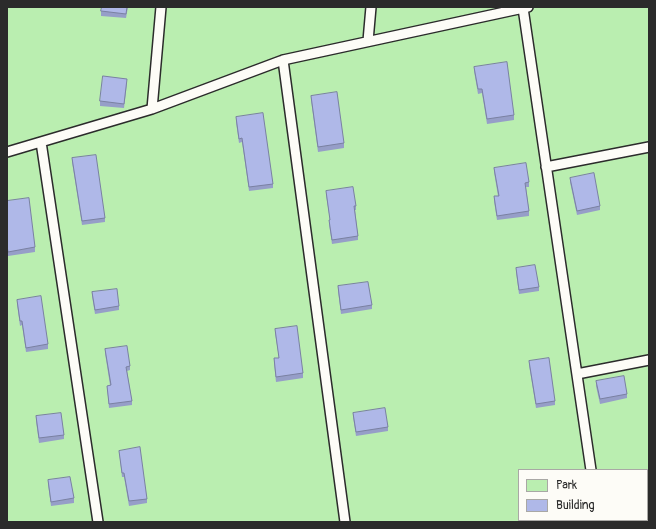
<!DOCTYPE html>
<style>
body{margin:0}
#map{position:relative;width:656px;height:529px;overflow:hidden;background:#edeef4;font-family:Pangolin,sans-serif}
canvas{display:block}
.frame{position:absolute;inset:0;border:8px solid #2b2b2b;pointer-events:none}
.legend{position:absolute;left:518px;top:469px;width:130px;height:52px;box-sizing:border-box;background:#fdfcf7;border:1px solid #a9a8a5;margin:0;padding:5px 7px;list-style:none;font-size:12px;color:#2b2b2b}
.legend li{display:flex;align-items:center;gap:8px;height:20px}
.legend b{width:20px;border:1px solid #a9a8a5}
</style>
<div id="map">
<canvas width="656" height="529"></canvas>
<div class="frame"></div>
<ul class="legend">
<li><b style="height:11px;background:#baeeb0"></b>Park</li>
<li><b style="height:11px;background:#afb8e8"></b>Building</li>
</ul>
</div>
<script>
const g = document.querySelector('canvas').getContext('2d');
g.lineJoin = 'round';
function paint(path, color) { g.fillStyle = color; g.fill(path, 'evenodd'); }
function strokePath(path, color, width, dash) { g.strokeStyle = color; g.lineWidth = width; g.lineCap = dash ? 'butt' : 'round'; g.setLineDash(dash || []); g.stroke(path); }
const green = new Path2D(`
 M 7,7 L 649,7 L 649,522 L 7,522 ZM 519,470 L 647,470 L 647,520 L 519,520 Z`);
const service = new Path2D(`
 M 523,8 L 591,470
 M 368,41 L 371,7
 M 283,60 L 345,522
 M 152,109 L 161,7
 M 41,142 L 98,522
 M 7,152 L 152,109 L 283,60 L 528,7
 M 546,167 L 649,147
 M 577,374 L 649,360
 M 598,520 L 598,522`);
const wall = new Path2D(`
 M 128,7 L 126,18 L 101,16 L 101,11 Z
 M 474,67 L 514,115 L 514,120 L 487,124 L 482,93 L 478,94 L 474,71 Z
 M 127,83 L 124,108 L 100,106 L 100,101 Z
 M 311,96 L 344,143 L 344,148 L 318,152 L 311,100 Z
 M 236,117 L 273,184 L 273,188 L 249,191 L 242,142 L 239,143 L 236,122 Z
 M 72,158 L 105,218 L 105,222 L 82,225 L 72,162 Z
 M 494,168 L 529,182 L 529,187 L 526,187 L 529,211 L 529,216 L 497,220 L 494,201 L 494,196 L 498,196 L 494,172 Z
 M 570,178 L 600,206 L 600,210 L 577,215 L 570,182 Z
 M 326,191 L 356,206 L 356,210 L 355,210 L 358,236 L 358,240 L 332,244 L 329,224 L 329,220 L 330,220 L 326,195 Z
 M 7,201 L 35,247 L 35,252 L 8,256 L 7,250 Z
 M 516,268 L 539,287 L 539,291 L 519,294 L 516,272 Z
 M 338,286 L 372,305 L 372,309 L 341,314 L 338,291 Z
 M 92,292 L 119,306 L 119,310 L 95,314 L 92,296 Z
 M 17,300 L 48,344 L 48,349 L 26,352 L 22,325 L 20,326 L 17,304 Z
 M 275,329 L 303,373 L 303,378 L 276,382 L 274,363 L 274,358 L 279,358 L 275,333 Z
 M 105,349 L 130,366 L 130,370 L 127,371 L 132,401 L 132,405 L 109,408 L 107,386 L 110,385 L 105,353 Z
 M 529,361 L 555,401 L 555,405 L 536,408 L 529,365 Z
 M 596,381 L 627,394 L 627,398 L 600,404 L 596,386 Z
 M 353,413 L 388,427 L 388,431 L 356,436 L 353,417 Z
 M 36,416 L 64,435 L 64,439 L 39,443 L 36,421 Z
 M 119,451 L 147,499 L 147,503 L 129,506 L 124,477 L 122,477 Z
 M 48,480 L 74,498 L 74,503 L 51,506 L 48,484 Z`);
const building = new Path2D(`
 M 102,7 L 127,7 L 126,14 L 101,11 Z
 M 507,62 L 514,115 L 487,119 L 482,89 L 478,89 L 474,67 Z
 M 103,76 L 127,79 L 124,104 L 100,101 Z
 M 337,92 L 344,143 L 318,147 L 311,96 Z
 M 263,113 L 273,184 L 249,187 L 242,138 L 239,139 L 236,117 Z
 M 96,155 L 105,218 L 82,221 L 72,158 Z
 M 526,163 L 529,182 L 525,183 L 529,211 L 497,216 L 494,196 L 499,196 L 494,168 Z
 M 594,173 L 600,206 L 577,211 L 570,178 Z
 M 353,187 L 356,206 L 354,206 L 358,236 L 332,240 L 329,220 L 330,220 L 326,191 Z
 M 29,198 L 35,247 L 8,252 L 7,246 L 7,201 Z
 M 535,265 L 539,287 L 519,290 L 516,268 Z
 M 368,282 L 372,305 L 341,310 L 338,286 Z
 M 117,289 L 119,306 L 95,310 L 92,292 Z
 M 41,296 L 48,344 L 26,348 L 22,321 L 20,321 L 17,300 Z
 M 297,326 L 303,373 L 276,377 L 274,358 L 279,358 L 275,329 Z
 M 127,346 L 130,366 L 126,367 L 132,401 L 109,404 L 107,386 L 111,385 L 105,349 Z
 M 549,358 L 555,401 L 536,404 L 529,361 Z
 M 624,376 L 627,394 L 600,399 L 596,381 Z
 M 385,408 L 388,427 L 356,432 L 353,413 Z
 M 61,413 L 64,435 L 39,438 L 36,416 Z
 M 140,447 L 147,499 L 129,501 L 124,473 L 122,473 L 119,451 Z
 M 70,477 L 74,498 L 51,502 L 48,480 Z`);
paint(green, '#baeeb0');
strokePath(service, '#2b2b2b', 12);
strokePath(service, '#fdfcf7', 9);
paint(wall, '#969ec8');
paint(building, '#afb8e8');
strokePath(building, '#7a81a2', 1);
</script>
